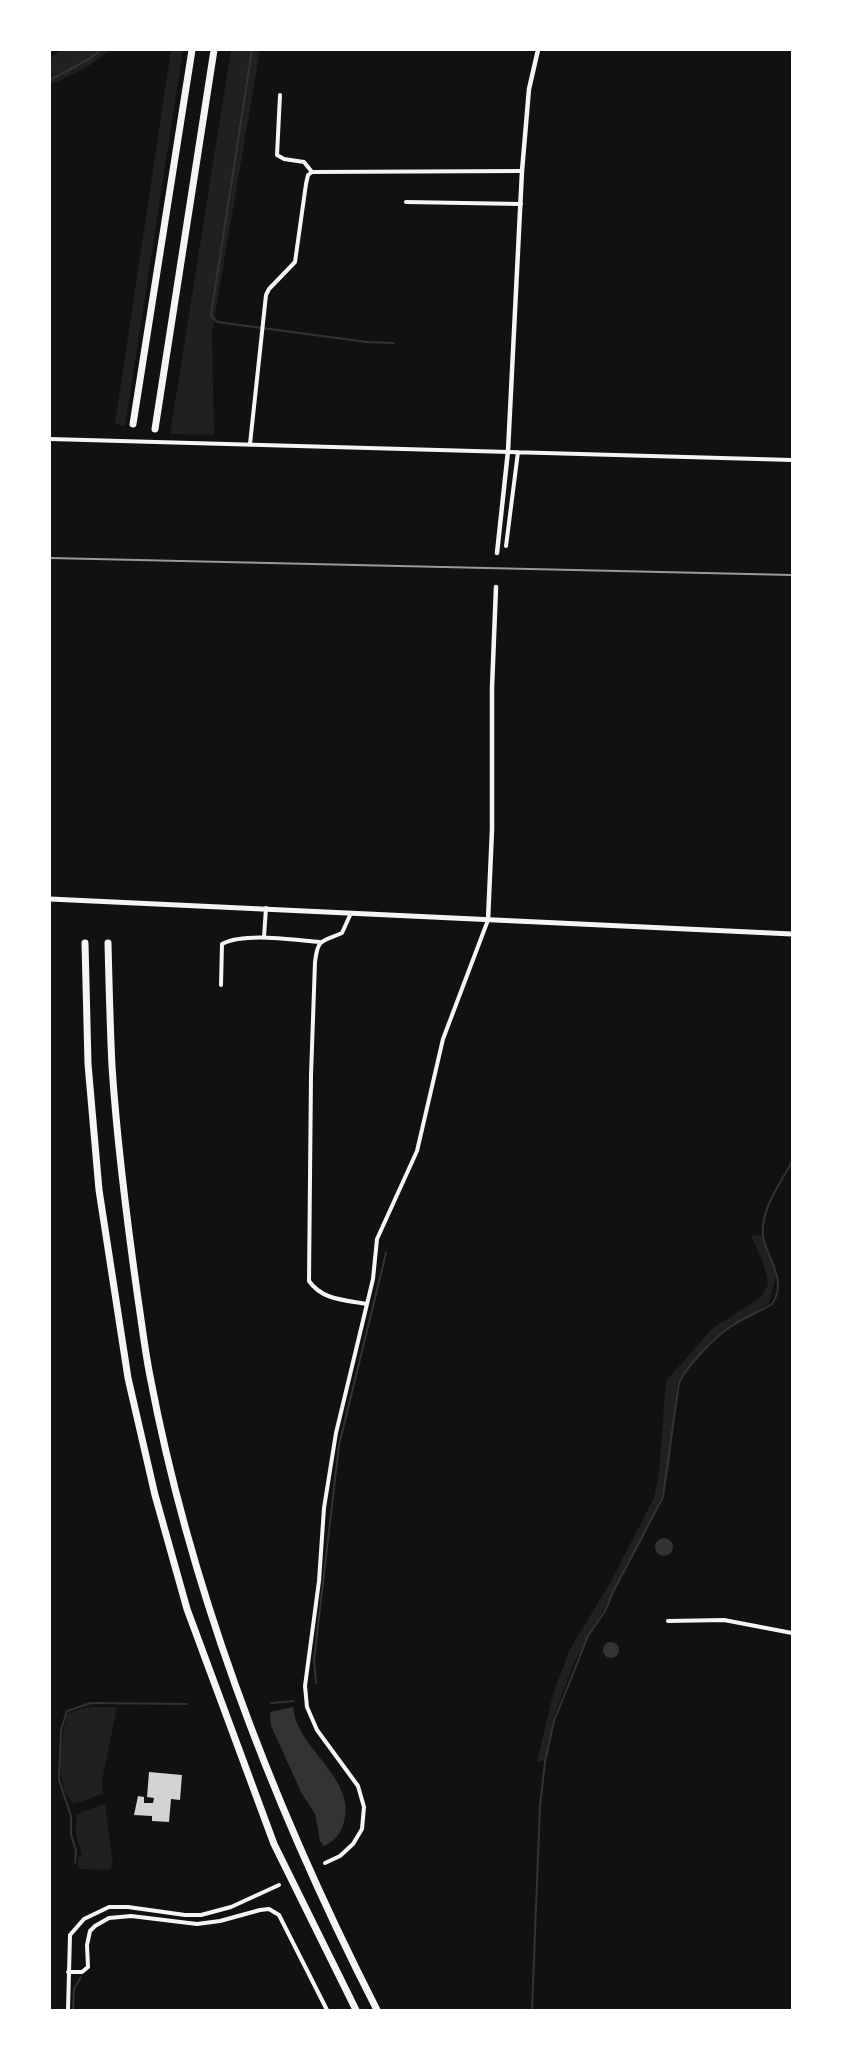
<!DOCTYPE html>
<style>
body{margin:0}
#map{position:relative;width:842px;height:2060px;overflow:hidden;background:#111;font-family:Roboto,sans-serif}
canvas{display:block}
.frame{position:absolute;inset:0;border:51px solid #fff;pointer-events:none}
</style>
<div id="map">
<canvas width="842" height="2060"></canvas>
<div class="frame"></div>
</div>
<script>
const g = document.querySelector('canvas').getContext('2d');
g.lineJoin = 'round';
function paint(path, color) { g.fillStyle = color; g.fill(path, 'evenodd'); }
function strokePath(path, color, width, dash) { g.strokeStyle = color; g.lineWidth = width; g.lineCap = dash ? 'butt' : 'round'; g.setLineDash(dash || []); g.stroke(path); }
const green = new Path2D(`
 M 61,50 L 110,50 L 87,67 L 50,85 L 50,58 Z
 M 171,50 L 183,50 L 125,426 L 115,424 Z
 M 231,50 L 260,50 L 212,332 L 214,435 L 170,434 Z
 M 763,1235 L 767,1253 L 775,1266 L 776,1277 L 769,1303 L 756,1313 L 732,1324 L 710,1343 L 677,1381 L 670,1461 L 664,1490 L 643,1538 L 574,1663 L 554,1716 L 545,1760 L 537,1762 L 553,1694 L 570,1649 L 610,1583 L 654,1498 L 659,1472 L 666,1381 L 713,1328 L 761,1297 L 768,1284 L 764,1265 L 751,1236 Z
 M 88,1707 L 117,1707 L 102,1781 L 103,1794 L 73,1804 C 71,1800 67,1796 65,1792 C 58,1773 61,1732 68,1713 Z
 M 105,1804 L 113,1865 L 110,1870 L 82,1869 L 78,1867 L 78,1857 L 82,1855 L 75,1831 L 77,1821 L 76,1814 Z`);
const water = new Path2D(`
 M655 1547a9 9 0 1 1 18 0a9 9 0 1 1-18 0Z
 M603 1650a8 8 0 1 1 16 0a8 8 0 1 1-16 0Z
 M 293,1707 C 294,1713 295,1720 298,1725 C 311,1756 355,1784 344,1822 C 341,1833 335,1841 324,1846 L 320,1841 L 315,1814 L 302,1794 L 271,1726 L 270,1712 Z`);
const stream = new Path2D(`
 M 252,50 L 211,315 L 217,322 L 367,342 L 394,343
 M 50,80 L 89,59 L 101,50
 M 316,1683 L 314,1660 L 339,1445 L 386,1253
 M 271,1703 L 294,1701
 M 75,1863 L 76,1851 L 71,1834 L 71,1816 L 59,1780 L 61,1730 L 67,1711 L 91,1703 L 187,1704
 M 73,2010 L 74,1989 L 81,1977
 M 532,2010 L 540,1806 L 545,1762 L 554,1721 L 588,1636 L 605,1611 L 614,1590 L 663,1497 L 679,1382 C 689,1364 713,1339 730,1327 C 743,1318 759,1312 772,1304 C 791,1276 759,1253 763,1225 C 766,1202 781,1182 792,1162`);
const building = new Path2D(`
 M 149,1772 L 182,1775 L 180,1800 L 171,1799 L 169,1822 L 152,1821 L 152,1816 L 134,1815 L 138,1796 L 144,1797 L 144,1803 L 153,1803 L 154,1798 L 147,1797 Z`);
const minor = new Path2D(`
 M 280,95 L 277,155 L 284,159 L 304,162 L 312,172 L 522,171
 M 406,202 L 521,204
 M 50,439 L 792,460
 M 250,444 L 266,295 L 269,289 L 295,262 L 306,184 L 308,175 L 312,172
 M 506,546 L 518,452
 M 351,913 L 342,933 C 322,942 318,937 315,962 L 311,1075 L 309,1281 C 322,1300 345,1300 367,1304
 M 264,937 L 266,908
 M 221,985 L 222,944 C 245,932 293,940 320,942
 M 668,1621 L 724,1620 L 792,1633
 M 325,1863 L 340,1856 L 353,1844 L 362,1829 L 364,1807 L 358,1786 L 317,1730 L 307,1707 L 305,1686 L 319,1581 L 324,1508 L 336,1433 L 373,1279 L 377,1239 L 417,1151 L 443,1039 L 488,920
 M 68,1972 L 82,1972 L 88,1967 L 87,1945 L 90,1931 L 95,1926 L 109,1918 L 131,1916 L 197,1924 L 220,1921 L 260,1910 L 269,1909 L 279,1915 L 327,2010
 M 68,2010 L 70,1935 L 84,1919 L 109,1907 L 128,1907 L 185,1915 L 201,1915 L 231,1907 L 279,1885`);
const tertiary = new Path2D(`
 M 497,553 L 508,451 L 522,171 L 529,89 L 538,50
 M 488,920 L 492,830 L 492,688 L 496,587`);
const primary = new Path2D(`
 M 50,899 L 792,934`);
const motorway = new Path2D(`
 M 133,424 L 192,50
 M 155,429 L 214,50
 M 85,943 L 88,1064 L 99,1190 L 128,1378 L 155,1495 L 187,1609 L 274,1844 L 356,2010
 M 108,943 C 109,984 110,1025 112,1066 C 117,1144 127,1221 138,1299 C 142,1325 145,1351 150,1376 C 192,1598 275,1810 377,2010`);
const rail = new Path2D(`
 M 50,558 L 792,575`);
paint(green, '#202020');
paint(water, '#333');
strokePath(stream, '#333', 2);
paint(building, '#d3d3d3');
strokePath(minor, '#f5f5f5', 4);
strokePath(tertiary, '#f5f5f5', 4.5);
strokePath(primary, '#f5f5f5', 5);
strokePath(motorway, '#f5f5f5', 7);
strokePath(rail, '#9a9a9a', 2);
</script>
